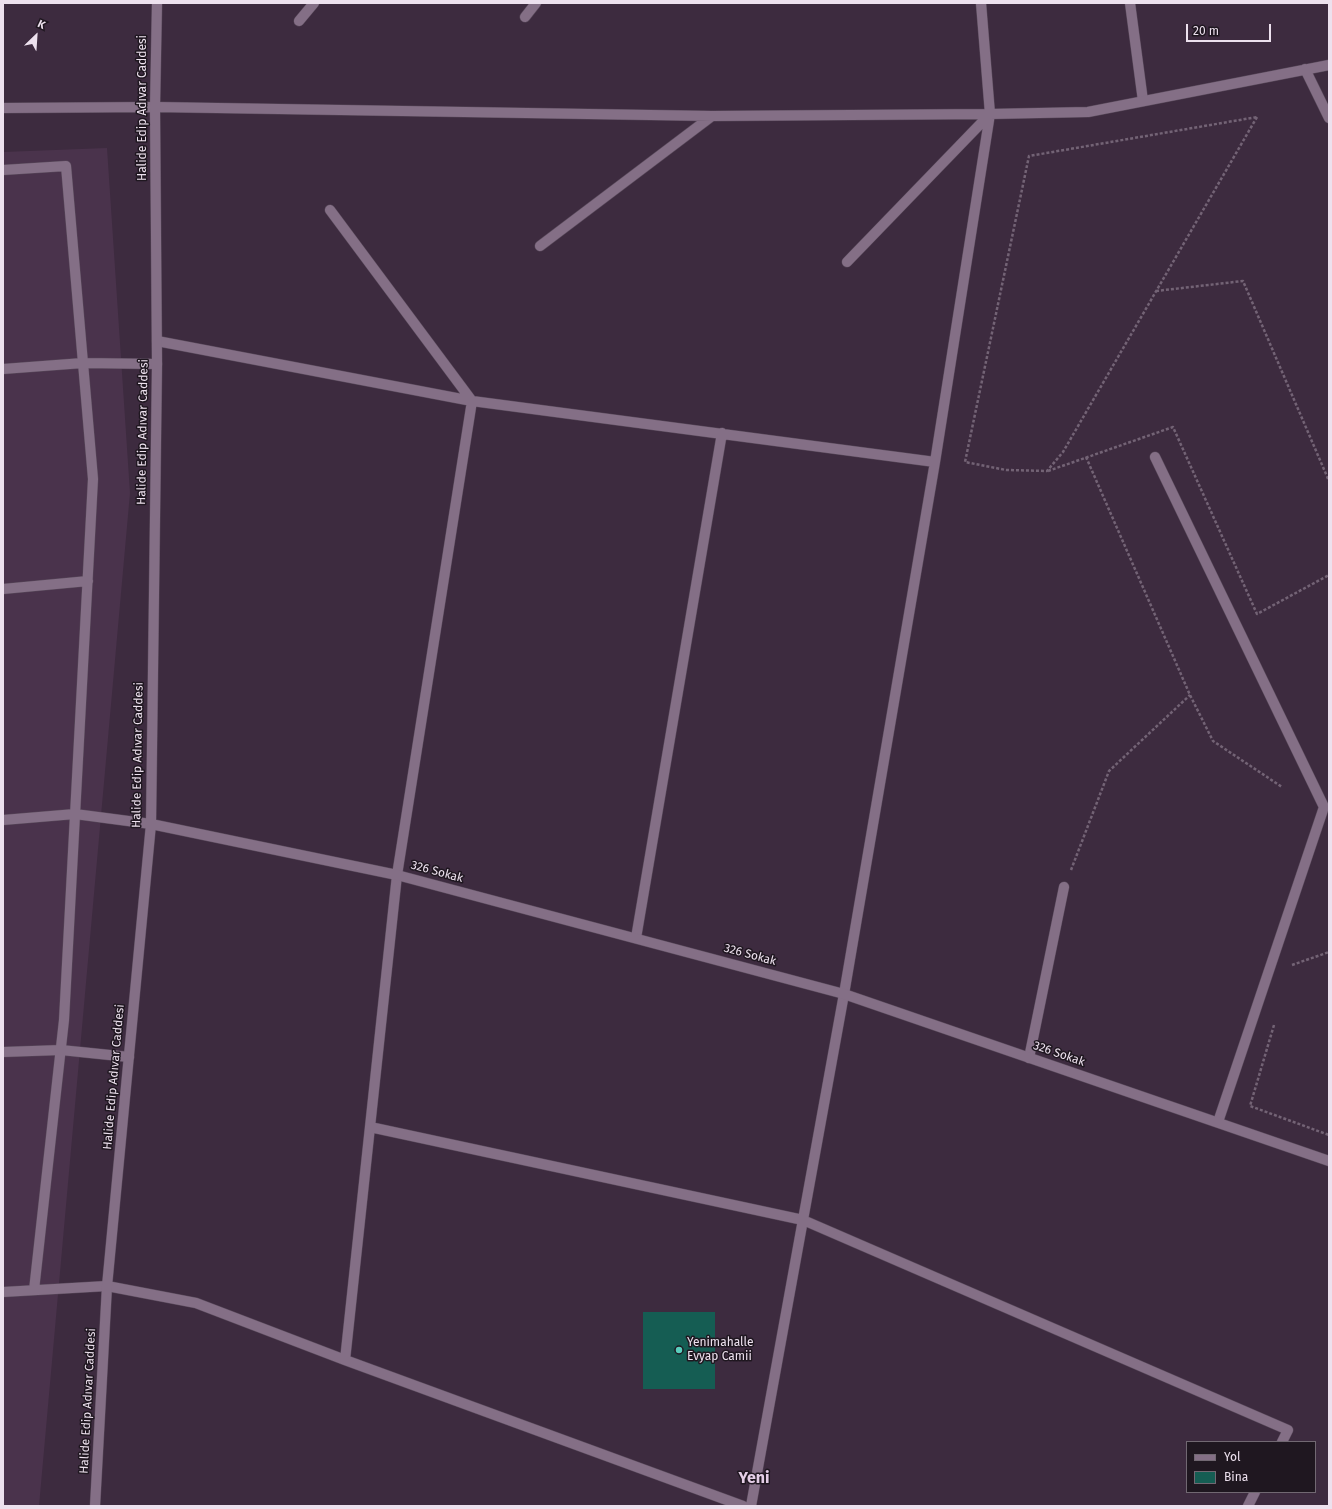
<!DOCTYPE html>
<meta charset="utf-8">
<style>
body{margin:0}
#map{position:relative;width:1332px;height:1509px;overflow:hidden;background:#3d2b3f;font-family:"Fira Sans",sans-serif}
canvas{display:block}
.frame{position:absolute;inset:0;border:4px solid #ede1ee;pointer-events:none}
.legend{position:absolute;left:1186px;top:1441px;width:130px;height:52px;box-sizing:border-box;background:#1f1720;border:1px solid #716872;margin:0;padding:5px 7px;list-style:none;font-size:12px;color:#ede1ee}
.legend li{display:flex;align-items:center;gap:8px;height:20px}
.legend b{width:20px;border:1px solid #716872}
.north{position:absolute;left:16px;top:16px;width:40px;height:40px;-webkit-text-stroke:3px #1f1720;paint-order:stroke;rotate:25deg;font-size:11px;font-weight:700;line-height:16px;text-align:center;color:#ede1ee}
.north::after{content:'';display:block;margin:auto;width:14px;height:18px;background:#ede1ee;clip-path:polygon(50% 0,100% 100%,50% 72%,0 100%)}
.scale{position:absolute;left:1186px;top:24px;width:85px;height:18px;box-sizing:border-box;border:2px solid #ede1ee;border-top:0;padding-left:5px;font-size:12px;line-height:14px;white-space:nowrap;color:#ede1ee;-webkit-text-stroke:3px #1f1720;paint-order:stroke}
</style>
<div id="map">
<canvas width="1332" height="1509"></canvas>
<div class="frame"></div>
<ul class="legend">
<li><b style="height:5px;background:#846f86"></b>Yol</li>
<li><b style="height:11px;background:#155d53"></b>Bina</li>
</ul>
<div class="north">K</div>
<div class="scale">20 m</div>
</div>
<script>
const g = document.querySelector('canvas').getContext('2d');
g.lineJoin = 'round';
function paint(path, color) { g.fillStyle = color; g.fill(path, 'evenodd'); }
function strokePath(path, color, width, dash) { g.strokeStyle = color; g.lineWidth = width; g.lineCap = dash ? 'butt' : 'round'; g.setLineDash(dash || []); g.stroke(path); }
function label(font, color, halo, rows, align = 'center') {
  g.font = font + ' "Fira Sans",sans-serif'; g.lineWidth = 3; g.setLineDash([]); g.textBaseline = 'middle'; g.strokeStyle = halo; g.fillStyle = color; for (const [text, x, y, turn = 0] of rows) {
    g.save(); g.translate(x, y); g.rotate((+turn || 0) * Math.PI / 180); g.textAlign = isNaN(turn) ? turn : align; if (halo) g.strokeText(text, 0, 0); g.fillText(text, 0, 0); g.restore();
  }
}
const built = new Path2D(`
 M 107,148 L 130,493 L 39,1506 L 3,1506 L 3,152 Z`);
const building = new Path2D(`
 M 643,1312 L 715,1312 L 715,1389 L 643,1389 Z`);
const path = new Path2D(`
 M 1257,117 L 1063,452 L 1047,471 L 1006,470 L 965,462 L 1029,156 Z
 M 1156,291 L 1243,281 L 1329,481
 M 1086,457 L 1190,695 L 1213,741 L 1282,787
 M 1048,471 L 1173,427 L 1257,614 L 1329,575
 M 1071,870 L 1109,771 L 1190,695
 M 1292,965 L 1329,952
 M 1274,1025 L 1250,1106 L 1329,1135`);
const lane = new Path2D(`
 M 1130,3 L 1143,101
 M 3,170 L 66,166 L 93,479 L 64,1020 L 34,1290
 M 3,369 L 83,363 L 157,364
 M 3,589 L 88,581
 M 3,820 L 75,814 L 151,824
 M 3,1052 L 61,1050 L 129,1057
 M 3,1292 L 107,1286`);
const street = new Path2D(`
 M 525,17 L 536,3
 M 299,21 L 314,3
 M 1305,69 L 1329,118
 M 3,108 L 155,107 L 712,116 L 990,114 L 1088,112 L 1329,65
 M 330,210 L 472,401
 M 540,246 L 712,116
 M 847,262 L 990,114
 M 157,341 L 472,401
 M 1155,457 L 1324,807 L 1218,1122
 M 636,938 L 722,433
 M 1029,1058 L 1064,887
 M 370,1127 L 803,1220 L 1288,1430 L 1282,1442
 M 107,1286 L 196,1303 L 345,1360 L 743,1506
 M 345,1360 L 397,875 L 472,401 L 935,462 L 990,114 L 981,3
 M 751,1506 L 844,994 L 935,462
 M 1248,1506 L 1255,1492`);
const secondary = new Path2D(`
 M 151,824 L 397,875 L 844,994 L 1329,1161
 M 95,1506 L 107,1286 L 151,824 L 157,364 L 155,107 L 157,3`);
const markers = [
 [679,1350,4,"#5acebd"]
];
const streetNames = [
 ["Halide Edip Adıvar Caddesi",143,108,-90],
 ["Halide Edip Adıvar Caddesi",143,432,-89],
 ["Halide Edip Adıvar Caddesi",138,755,-89],
 ["326 Sokak",437,872,15],
 ["326 Sokak",750,955,15],
 ["326 Sokak",1059,1054,19],
 ["Halide Edip Adıvar Caddesi",114,1077,-85],
 ["Halide Edip Adıvar Caddesi",88,1401,-87]
];
const poiNames = [
 ["Yenimahalle",687,1343],
 ["Evyap Camii",687,1357]
];
const districtNames = [
 ["Yeni",754,1479]
];
paint(built, '#4a334c');
paint(building, '#155d53');
strokePath(lane, '#58495a', 11);
strokePath(street, '#58495a', 11);
strokePath(secondary, '#58495a', 11);
strokePath(path, '#736375', 2.5, [3, 2]);
strokePath(lane, '#846f86', 10);
strokePath(street, '#846f86', 10);
strokePath(secondary, '#846f86', 10);
for (const [x, y, r, color] of markers) { const dot = new Path2D(); dot.arc(x, y, r, 0, 2 * Math.PI); g.fillStyle = color; g.fill(dot); strokePath(dot, '#1f1720', 1.5); }
label('12px', '#ede1ee', '#1f1720', streetNames);
label('12px', '#ede1ee', '#1f1720', poiNames, 'left');
label('bold 16px', '#e4cde6', '#1f1720', districtNames);
</script>
